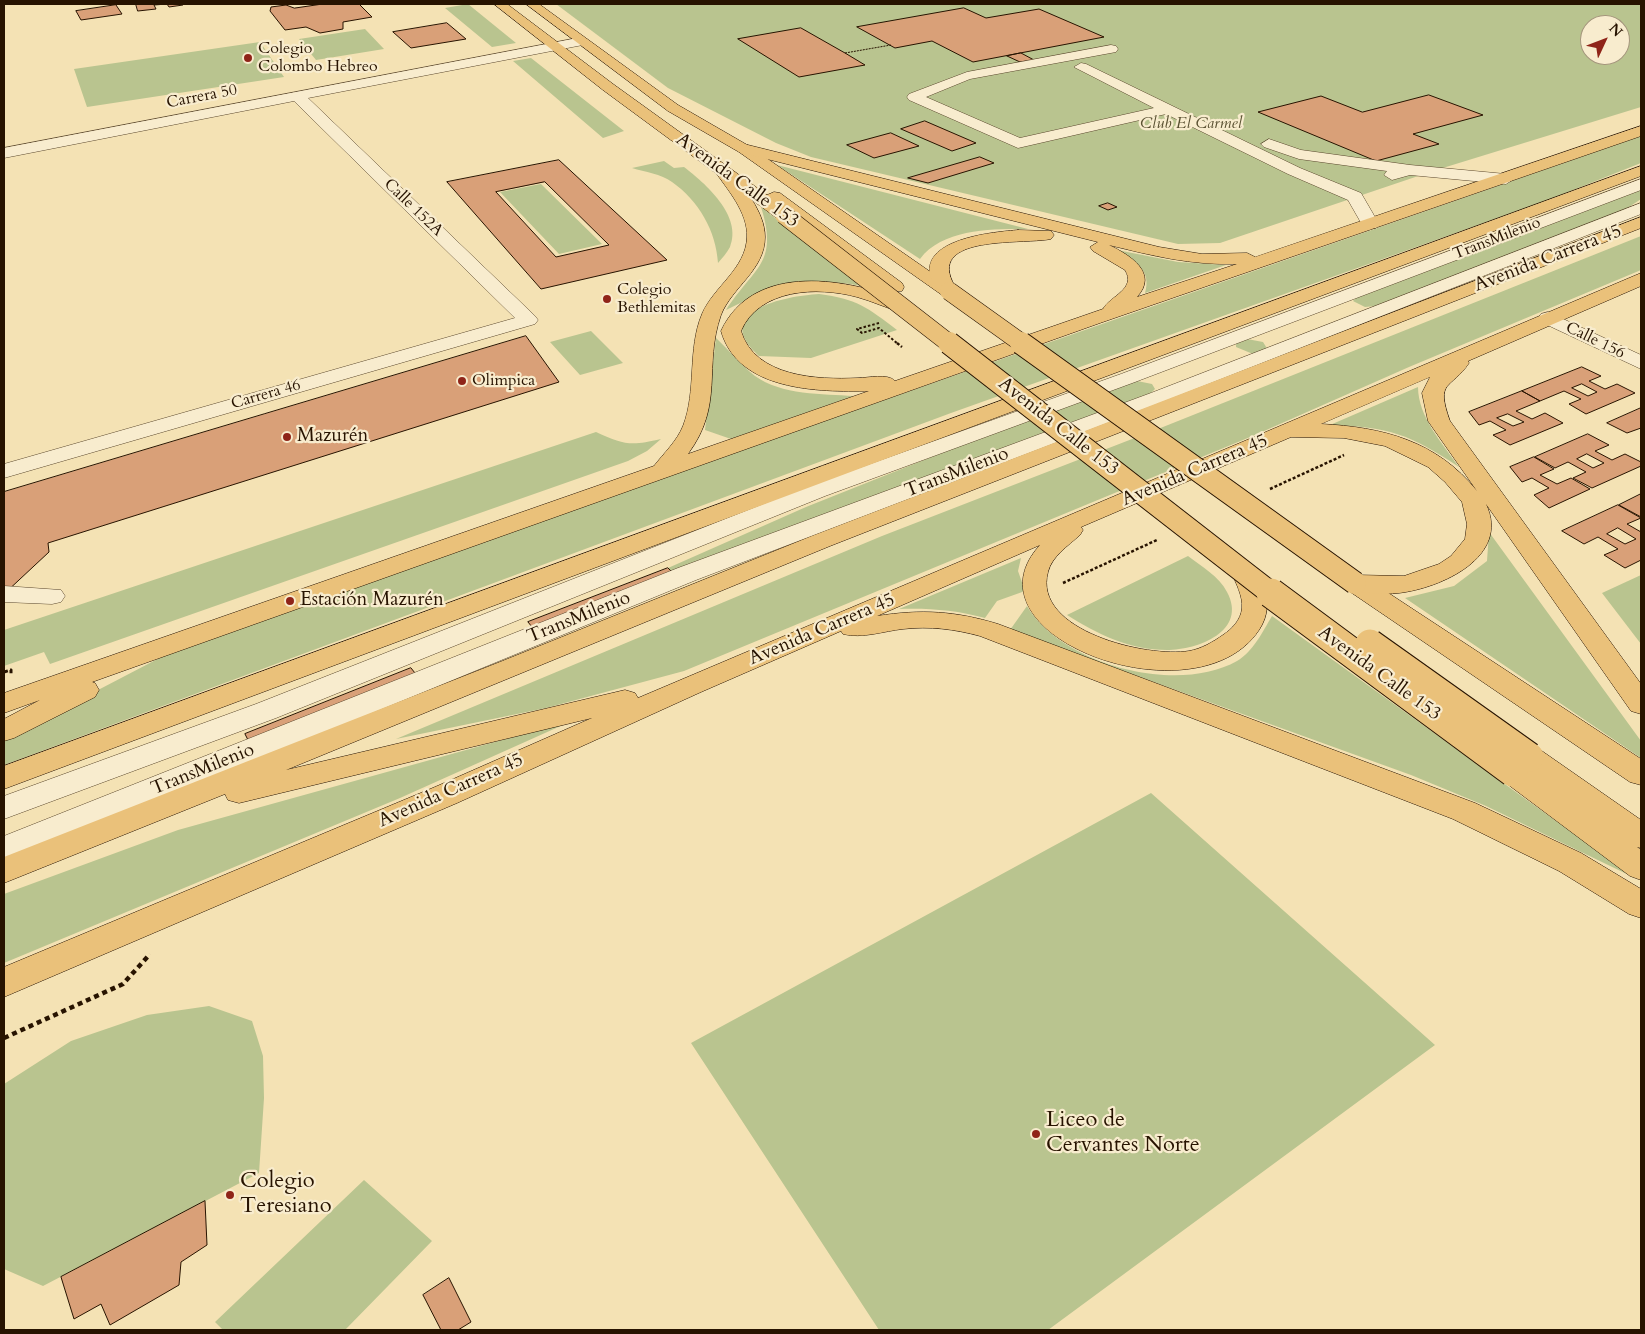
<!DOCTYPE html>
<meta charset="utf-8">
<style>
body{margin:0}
#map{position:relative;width:1645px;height:1334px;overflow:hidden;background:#f4e2b4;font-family:Cardo,serif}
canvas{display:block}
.frame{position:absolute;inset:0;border:5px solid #271300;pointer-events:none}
.north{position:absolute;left:1580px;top:15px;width:50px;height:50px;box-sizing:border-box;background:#f8ecce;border:1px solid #a4957c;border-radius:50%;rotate:47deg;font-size:14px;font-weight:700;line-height:20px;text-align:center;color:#271300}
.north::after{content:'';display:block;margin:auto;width:18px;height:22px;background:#8f2418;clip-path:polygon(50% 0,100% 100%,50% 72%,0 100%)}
</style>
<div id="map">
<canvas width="1645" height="1334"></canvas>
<div class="frame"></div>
<div class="north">N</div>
</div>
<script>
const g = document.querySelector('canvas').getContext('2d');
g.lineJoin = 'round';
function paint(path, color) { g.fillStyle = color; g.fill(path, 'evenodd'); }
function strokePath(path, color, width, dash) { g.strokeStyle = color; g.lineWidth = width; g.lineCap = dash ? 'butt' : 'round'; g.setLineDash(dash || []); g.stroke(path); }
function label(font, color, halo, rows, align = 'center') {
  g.font = font + ' Cardo,serif'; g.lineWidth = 4.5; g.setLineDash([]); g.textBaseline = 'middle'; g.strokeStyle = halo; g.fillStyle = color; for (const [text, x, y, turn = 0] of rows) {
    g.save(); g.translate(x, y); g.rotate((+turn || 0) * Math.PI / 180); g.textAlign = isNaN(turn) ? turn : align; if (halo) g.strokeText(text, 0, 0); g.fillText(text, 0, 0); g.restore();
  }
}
const green = new Path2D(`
 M 468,4 L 516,43 L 492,47 L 445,8 Z
 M 556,4 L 1641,4 L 1641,107 L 1433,171 L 1220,243 L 1178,244 L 811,157 L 776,143 L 668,88 ZM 1590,25 L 1620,25 L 1620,55 L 1590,55 Z
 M 365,29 L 384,49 L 316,60 L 299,39 Z
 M 260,42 L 284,77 L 87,107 L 74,69 Z
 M 531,58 L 624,131 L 603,138 L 513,61 Z
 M 1641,136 L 1641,163 L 1548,200 L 951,413 L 4,765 L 4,739 L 171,652 L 652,481 Z
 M 664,161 L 674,168 L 684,167 C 705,183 743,216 730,247 C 727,253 722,258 718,263 C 716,231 699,201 672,182 C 661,174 645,172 632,168 Z
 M 777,165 L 1028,229 C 994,229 943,228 920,259 Z
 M 541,184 L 602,244 L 559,254 L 500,192 Z
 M 1641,189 L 1641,199 L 1623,211 L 1375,306 L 1365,307 L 1353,301 L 1357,297 Z
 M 761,207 L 863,286 C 801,276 782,282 726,310 C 754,267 779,264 761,207 Z
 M 1641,236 L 1641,270 L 1409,367 L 1255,435 L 684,671 L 546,708 L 396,739 L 882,536 L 1163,427 Z
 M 1117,250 L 1178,262 L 1226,265 L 1145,293 C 1152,270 1135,261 1117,250 Z
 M 819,294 C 857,299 867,307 897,330 L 811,358 L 759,356 C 709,311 785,296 819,294 Z
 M 591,331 L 623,363 L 580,375 L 550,342 Z
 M 716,338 C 729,350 741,365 755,376 C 781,395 823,394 854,396 L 731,439 L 705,430 Z
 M 1247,339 L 1263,342 L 1268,350 L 1253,354 L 1236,347 L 1236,342 Z
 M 1137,381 L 1152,384 L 1155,389 L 1150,394 L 675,575 L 668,568 L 806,507 L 949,450 Z
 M 1418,387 C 1418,417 1443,444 1459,467 C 1409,434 1390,427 1330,425 Z
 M 596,432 C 624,445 631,446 661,439 L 647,451 L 628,461 L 50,664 L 44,652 L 4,666 L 4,630 Z
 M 1489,532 L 1641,741 L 1641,758 L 1405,598 L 1454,586 L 1487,561 Z
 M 1188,556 C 1202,567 1219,576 1227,592 C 1248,631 1198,650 1167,650 C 1130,650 1097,634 1067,615 Z
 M 1021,558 L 1018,571 L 1025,591 L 997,601 L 985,618 C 956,610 928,608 899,609 Z
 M 1641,575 L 1641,644 L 1602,593 Z
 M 1027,606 C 1062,665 1177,695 1237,661 C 1253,652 1263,631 1272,616 L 1635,878 L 1486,806 L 1411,775 L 1010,630 Z
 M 574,720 L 400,798 L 4,963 L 4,894 L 178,830 Z
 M 1151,793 L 1435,1045 L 1048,1330 L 879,1330 L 691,1043 Z
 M 209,1006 L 252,1021 L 263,1056 L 264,1098 L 259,1173 L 43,1286 L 4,1269 L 4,1084 L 71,1041 L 147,1015 Z
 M 364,1180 L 432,1241 L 345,1330 L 223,1330 L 215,1322 Z`);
const building = new Path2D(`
 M 136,4 L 182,4 L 183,5 L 169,7 L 167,4 L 154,5 L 156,9 L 138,11 Z
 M 323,4 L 359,4 L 372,17 L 343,22 L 343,29 L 320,33 L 306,27 L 285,30 L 270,11 L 271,7 L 286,5 L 294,8 Z
 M 116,5 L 122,14 L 81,20 L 76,11 Z
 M 964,8 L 986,18 L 1039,9 L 1104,37 L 973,62 L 932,41 L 895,48 L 857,27 Z
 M 447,23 L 466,39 L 411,48 L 393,32 Z
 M 801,28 L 845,53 L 865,65 L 799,77 L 738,39 Z
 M 1021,53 L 1034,60 L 1020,62 L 1007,56 Z
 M 1429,95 L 1483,115 L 1413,134 L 1439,144 L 1376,161 L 1258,112 L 1321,96 L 1362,112 Z
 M 925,121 L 976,143 L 952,151 L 901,129 Z
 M 891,133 L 919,146 L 874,158 L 847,145 Z
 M 980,157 L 994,163 L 928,183 L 908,178 Z
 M 559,160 L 667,260 L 541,289 L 447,182 ZM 545,182 L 609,245 L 556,257 L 496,192 Z
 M 1108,203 L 1117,207 L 1108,210 L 1099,206 Z
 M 526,336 L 559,382 L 48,543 L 49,552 L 4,594 L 4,492 Z
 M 1582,367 L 1601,376 L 1589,381 L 1605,389 L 1617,384 L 1635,393 L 1586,414 L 1569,404 L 1581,399 L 1564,391 L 1540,401 L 1522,391 ZM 1582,384 L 1597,392 L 1588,396 L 1572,388 Z
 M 1522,391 L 1540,401 L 1516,411 L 1532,419 L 1545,413 L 1563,423 L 1510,445 L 1493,435 L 1506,430 L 1490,421 L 1479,425 L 1469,412 ZM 1508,414 L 1524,422 L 1513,426 L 1497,418 Z
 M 1641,408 L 1641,428 L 1627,433 L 1607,423 Z
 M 1588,434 L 1609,445 L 1595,451 L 1612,460 L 1625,454 L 1641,462 L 1641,466 L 1592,488 L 1573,478 L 1586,472 L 1568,462 L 1555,468 L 1535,457 ZM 1587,454 L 1604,463 L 1593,468 L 1577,459 Z
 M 1534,457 L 1554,469 L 1540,475 L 1557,484 L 1571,478 L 1590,489 L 1549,508 L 1534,495 L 1549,488 L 1532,478 L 1522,482 L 1510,467 Z
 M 1641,494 L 1641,517 L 1619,505 Z
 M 1618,505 L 1641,518 L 1627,524 L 1641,532 L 1641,560 L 1625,568 L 1604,555 L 1618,549 L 1598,537 L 1584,544 L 1562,531 ZM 1618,528 L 1636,539 L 1625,544 L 1607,534 Z
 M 668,568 L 675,575 L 532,627 L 528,622 Z
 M 411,668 L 415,673 L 250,744 L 245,734 Z
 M 205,1201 L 207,1245 L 181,1262 L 179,1285 L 110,1325 L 101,1304 L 74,1319 L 61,1277 Z
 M 449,1278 L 471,1322 L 458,1330 L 441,1330 L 423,1295 Z`);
const pathFar4 = new Path2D(`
 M 845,53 L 891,45`);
const pathFar3 = new Path2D(`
 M 879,323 L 857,329 L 862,333 L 879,328 L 898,344`);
const pathFar2 = new Path2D(`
 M 897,343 L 902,347
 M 1270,489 L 1344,455
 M 1063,583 L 1157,540`);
const pathFar1 = new Path2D(`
 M 4,672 L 11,670 L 11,674`);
const path = new Path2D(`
 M 4,1038 L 123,984 L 150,954`);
const minor = new Path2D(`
 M 583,37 L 589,41 L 588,44 L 308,98 L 535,316 L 538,320 L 535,324 L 4,478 L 4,464 L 515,318 L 294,101 L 4,158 L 4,148 Z
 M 1111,45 L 1116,46 L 1118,49 L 1116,52 L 970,79 L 926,97 L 1020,138 L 1154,108 L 1074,67 L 1081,63 L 1086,64 L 1300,168 L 1361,193 L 1379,224 L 1376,228 L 1364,228 L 1348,200 L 1288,174 L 1166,114 L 1018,148 L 909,100 L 907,97 L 909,94 L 967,72 Z
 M 1269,139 L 1301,150 L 1410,165 L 1506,174 L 1514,179 L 1506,184 L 1410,175 L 1392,180 L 1384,175 L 1387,171 L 1299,159 L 1264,147 L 1261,144 Z
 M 1641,179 L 1641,190 L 1135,382 L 825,496 L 276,718 L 4,819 L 4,796 L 256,704 L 809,486 L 1121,374 Z
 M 1641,203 L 1641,214 L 1165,401 L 696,580 L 112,820 L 4,861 L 4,836 L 678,568 L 1151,393 Z
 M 1548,312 L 1641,355 L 1641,369 L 1541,322 L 1538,318 L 1541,314 Z
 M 4,586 L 61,590 L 65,596 L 61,602 L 52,604 L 4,602 Z`);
const major = new Path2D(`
 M 494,4 L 507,4 L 613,84 L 767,195 L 774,192 L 780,193 L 902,283 L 904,287 L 902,291 L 888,291 L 791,218 L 784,220 L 778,219 L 603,90 Z
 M 526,4 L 539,4 L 678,105 L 749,146 L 958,291 L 956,295 L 942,295 L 739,152 L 668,111 Z
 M 1355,575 L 1364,577 L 1641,759 L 1641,785 L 1630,782 L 1346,589 L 1342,583 L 1346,577 Z
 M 1529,746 L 1539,749 L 1641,820 L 1641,848 L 1637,847 L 1641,850 L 1641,880 L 1630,876 L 1502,780 L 1498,772 L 1502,764 L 1513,761 L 1517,762 L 1514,757 L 1519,749 Z`);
const highway = new Path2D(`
 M 1641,126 L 1641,136 L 1100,323 L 92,682 L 95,683 L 99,690 L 95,697 L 14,738 L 4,741 L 4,719 L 40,700 L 4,713 L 4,693 L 654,466 C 664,453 677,441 683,426 C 697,390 687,350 702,314 C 714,286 746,269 747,237 C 748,212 727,189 714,170 L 716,167 L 728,167 C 742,186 765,211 765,237 C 765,270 732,287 721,315 C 703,367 725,404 688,454 L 869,391 C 818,392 738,391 721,331 C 754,260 850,279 908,302 L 911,306 L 908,310 L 901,312 C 886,308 872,301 857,297 C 817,286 759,289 741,331 C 755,377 817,380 858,378 C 868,378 888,373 895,381 L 1103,309 C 1110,296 1137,289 1125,270 L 1093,251 L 1090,247 L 1098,242 L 739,152 L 736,149 L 739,146 L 744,144 L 1159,247 L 1202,254 L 1247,253 L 1255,257 ZM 1109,245 C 1154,256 1189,265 1237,264 L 1137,297 C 1159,273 1130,255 1109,245 Z
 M 1641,166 L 1641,176 L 4,789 L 4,766 Z
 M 1641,217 L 1641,228 L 830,546 L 286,770 L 625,690 L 635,693 L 638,698 L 1641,273 L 1641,286 L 1468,361 L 1469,363 C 1451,390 1435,379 1450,421 L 1641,684 L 1641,714 L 1631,711 L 1486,504 C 1511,557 1441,588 1399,593 C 1382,595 1363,593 1346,589 L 1342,583 L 1346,577 L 1355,575 L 1404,576 L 1439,564 L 1451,556 L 1465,539 L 1467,524 L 1462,502 L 1445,482 L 1428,467 L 1385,446 L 1344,438 L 1291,437 L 1081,527 L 1083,530 L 1080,535 C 1068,546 1052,556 1048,572 C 1032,631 1148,658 1189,651 C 1201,649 1213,642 1223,635 C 1232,629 1241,620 1242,608 C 1243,596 1236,583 1231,572 L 1235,566 L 1244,564 L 1253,566 C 1267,587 1273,609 1259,630 C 1197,724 957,636 1040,545 L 877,616 C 922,609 955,611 998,624 L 1475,803 L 1581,853 L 1641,889 L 1641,918 L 1629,914 L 1559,871 L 1453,819 L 980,636 C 954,629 930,626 903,629 C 884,631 862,639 843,634 L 841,631 L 701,692 L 457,803 L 4,997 L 4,967 L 435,787 L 592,718 L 239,803 L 228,800 L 225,794 L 4,883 L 4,857 L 500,662 L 812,536 ZM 1430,377 L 1422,393 L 1428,421 L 1477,491 C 1437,441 1383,427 1321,424 Z
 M 1018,230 L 1051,231 L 1054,235 L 1051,239 C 1024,245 918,233 958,291 L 956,295 L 942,295 C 938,289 932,282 930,275 C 923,238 995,232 1018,230 Z`);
const majorBridgeFar2 = new Path2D(`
 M 784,215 L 950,344
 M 949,291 L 1023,344`);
const majorBridgeFar1 = new Path2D(`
 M 949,343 L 1272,594
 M 1021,343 L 1355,583`);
const majorBridge = new Path2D(`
 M 1271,593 L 1513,772
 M 1370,644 L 1529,757`);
const markers = [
 [248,58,5,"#8f2418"],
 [607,299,5,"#8f2418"],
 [462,381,5,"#8f2418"],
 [287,437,5,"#8f2418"],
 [290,601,5,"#8f2418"],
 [1036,1134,5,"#8f2418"],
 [230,1195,5,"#8f2418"]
];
const farPoinames = [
 ["Colegio",258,49],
 ["Colombo Hebreo",258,67],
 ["Colegio",617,290],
 ["Bethlemitas",617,308],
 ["Olimpica",472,381]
];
const farStreetnames = [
 ["Carrera 50",202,97,-11],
 ["Calle 152A",413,208,44],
 ["TransMilenio",1497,239,-21],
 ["Calle 156",1595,341,26],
 ["Carrera 46",266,395,-16]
];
const farParknames = [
 ["Club El Carmel",1191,124]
];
const streetNames = [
 ["Avenida Calle 153",737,181,36],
 ["Avenida Carrera 45",1548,259,-21],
 ["Avenida Calle 153",1058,427,38],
 ["Avenida Carrera 45",1195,471,-23],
 ["TransMilenio",957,473,-21],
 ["TransMilenio",579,618,-22],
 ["Avenida Carrera 45",822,630,-23],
 ["Avenida Calle 153",1379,674,36],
 ["TransMilenio",203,770,-22],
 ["Avenida Carrera 45",451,791,-24]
];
const poiNames = [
 ["Mazurén",297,437],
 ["Estación Mazurén",300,601]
];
const nearPoinames = [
 ["Liceo de",1046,1121],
 ["Cervantes Norte",1046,1146],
 ["Colegio",240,1182],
 ["Teresiano",240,1207]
];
paint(green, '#b9c48f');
paint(building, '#d9a078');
strokePath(building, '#271300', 1);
strokePath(minor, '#5a472d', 1);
strokePath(major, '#271300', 1);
strokePath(highway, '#271300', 1);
strokePath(pathFar4, '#271300', 1, [2, 1]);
strokePath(pathFar3, '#271300', 2, [2.5, 2]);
strokePath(pathFar2, '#271300', 2.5, [3, 2]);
strokePath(pathFar1, '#271300', 3, [4, 2.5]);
strokePath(path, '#271300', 4.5, [5, 4]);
paint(minor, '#f8ecce');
paint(major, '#eac17a');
paint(highway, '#eac17a');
strokePath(majorBridgeFar2, '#271300', 19, []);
strokePath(majorBridgeFar1, '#271300', 24, []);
strokePath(majorBridge, '#271300', 31, []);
strokePath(majorBridgeFar2, '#eac17a', 18);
strokePath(majorBridgeFar1, '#eac17a', 22);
strokePath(majorBridge, '#eac17a', 29);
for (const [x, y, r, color] of markers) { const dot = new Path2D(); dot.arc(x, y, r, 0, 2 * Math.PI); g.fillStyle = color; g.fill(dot); strokePath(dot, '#f8ecce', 2); }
label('16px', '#271300', '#f8ecce', farPoinames, 'left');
label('16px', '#271300', '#f8ecce', farStreetnames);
label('italic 16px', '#5a5132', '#f8ecce', farParknames);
label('19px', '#271300', '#f8ecce', streetNames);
label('19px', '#271300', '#f8ecce', poiNames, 'left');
label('22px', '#271300', '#f8ecce', nearPoinames, 'left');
</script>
